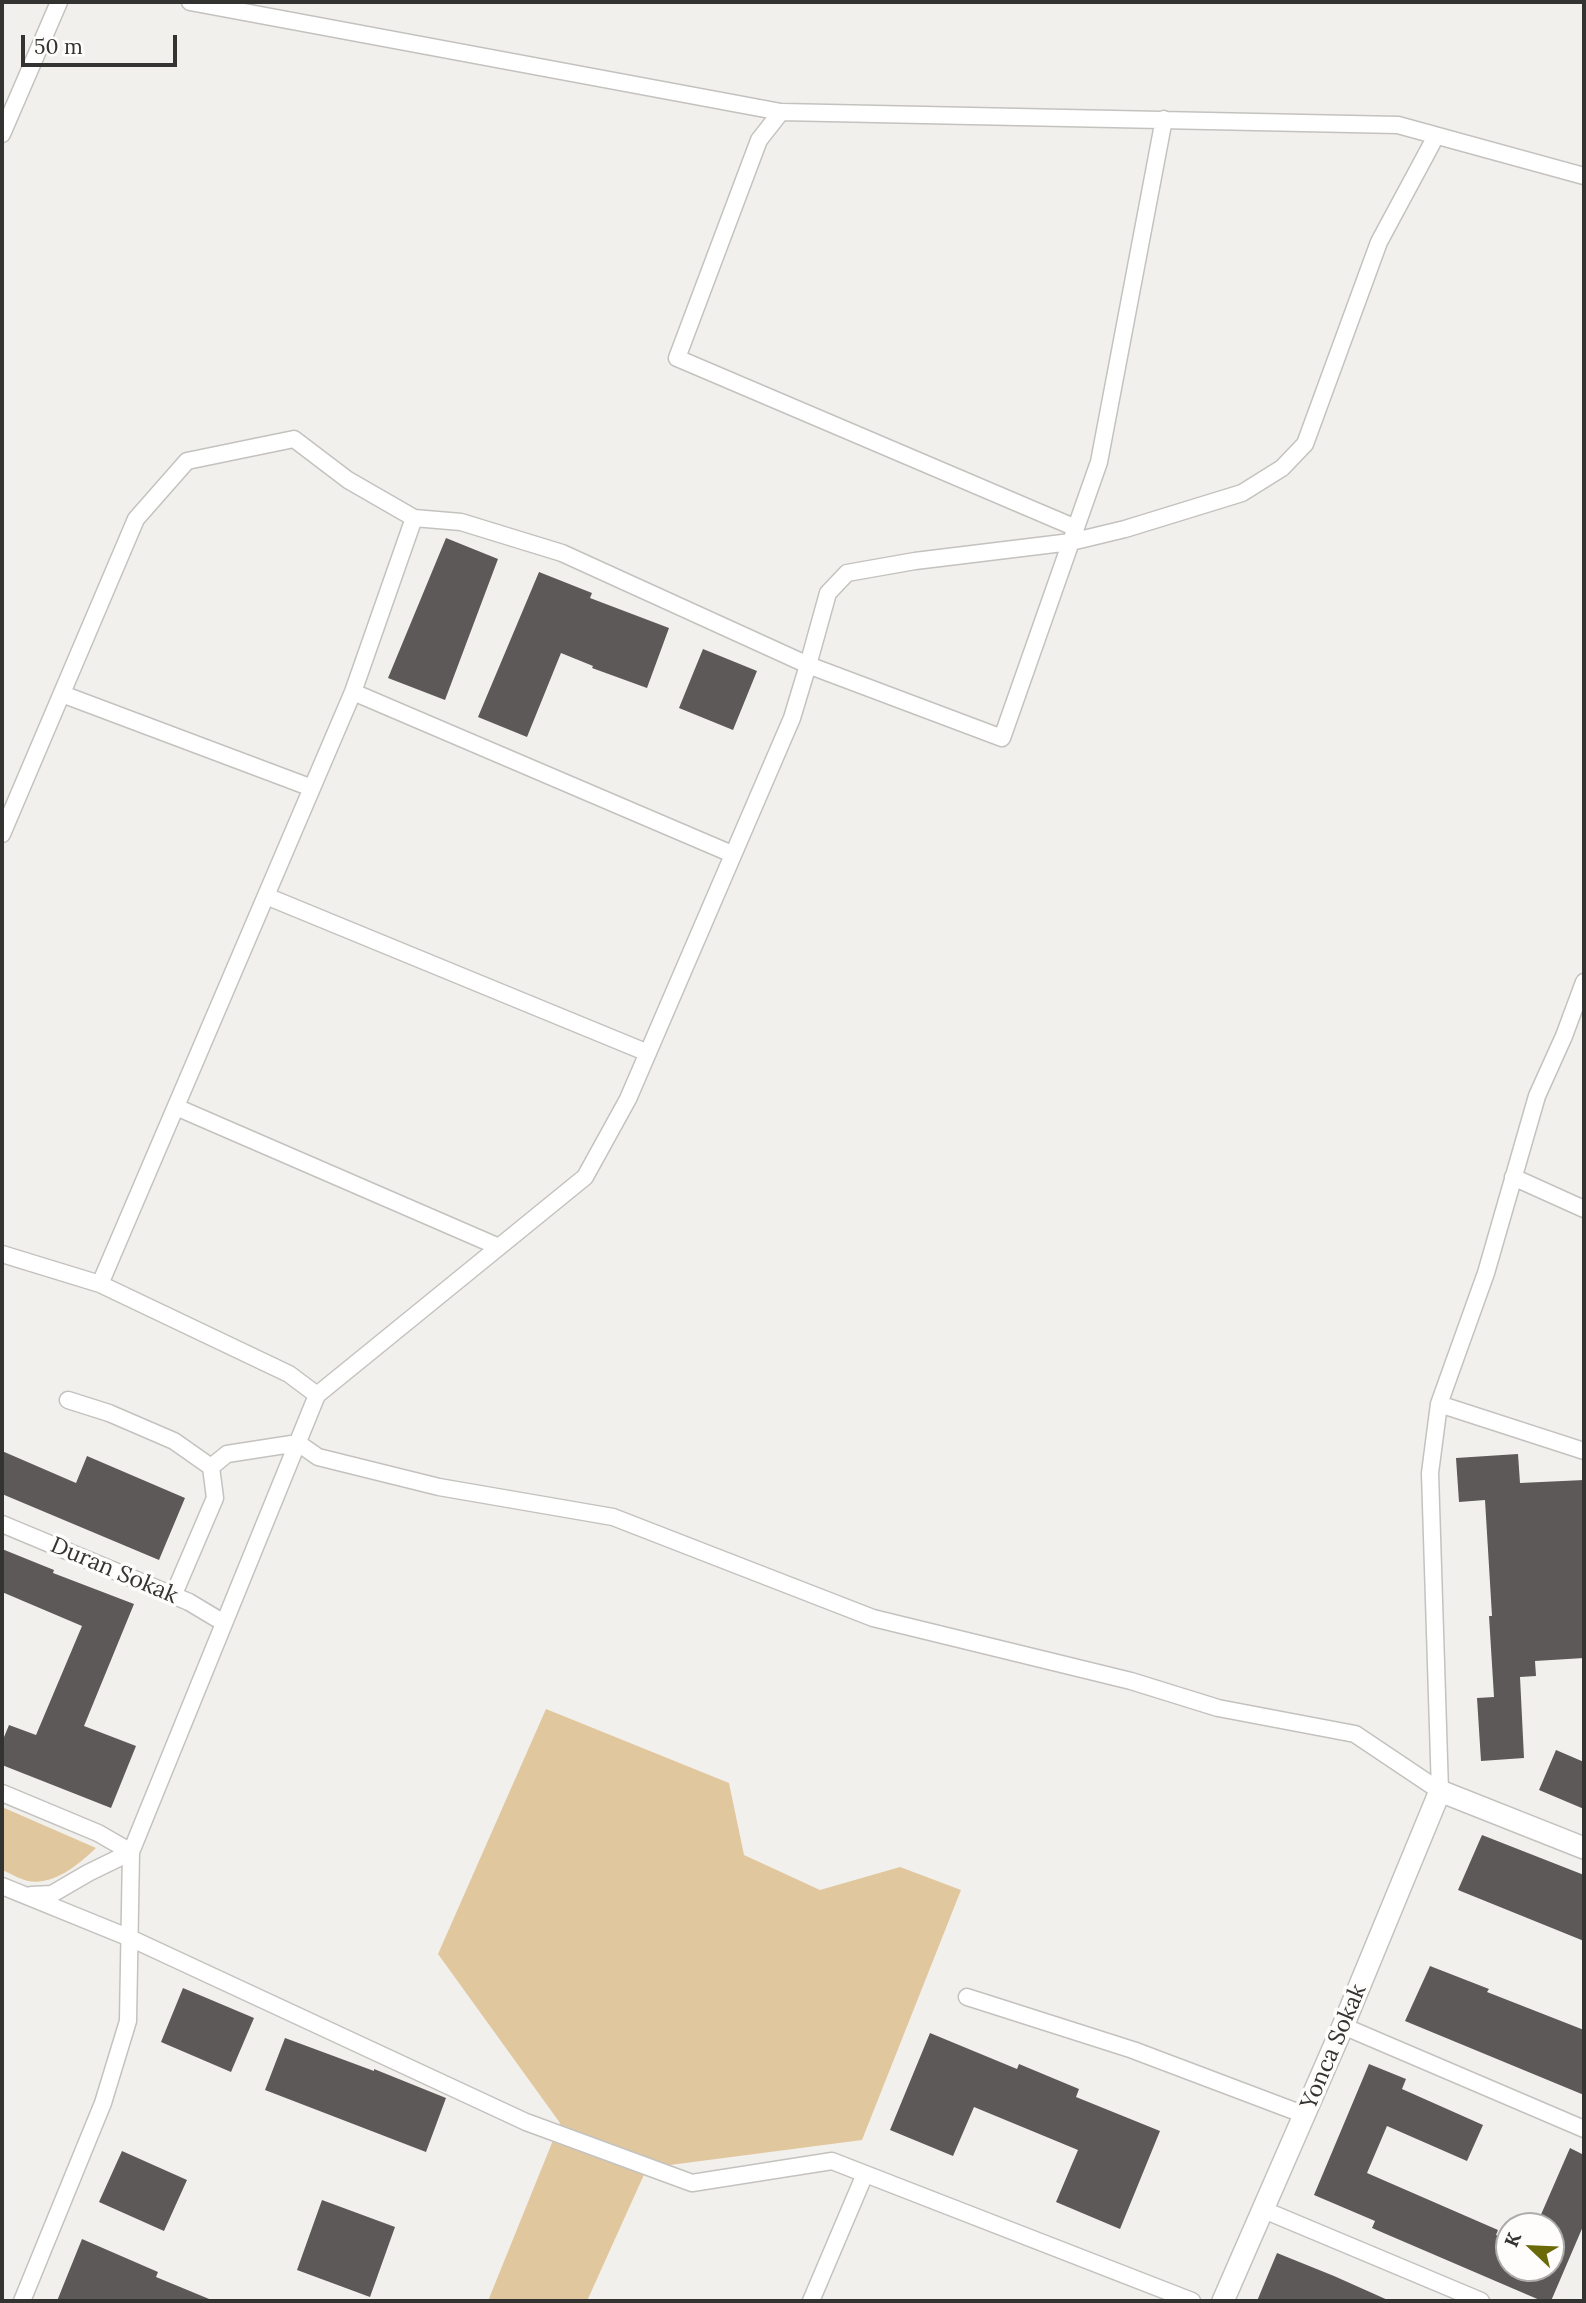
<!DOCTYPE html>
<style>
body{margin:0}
#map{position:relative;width:1586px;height:2303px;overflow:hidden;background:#f2f0ed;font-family:Lora,serif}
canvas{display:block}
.frame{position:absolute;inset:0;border:4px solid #333331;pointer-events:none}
.north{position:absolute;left:1495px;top:2212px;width:70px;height:70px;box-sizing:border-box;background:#fffdfb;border:2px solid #adacaa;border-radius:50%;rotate:293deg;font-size:19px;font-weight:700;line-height:28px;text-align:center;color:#333331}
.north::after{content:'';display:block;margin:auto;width:24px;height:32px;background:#6b6a08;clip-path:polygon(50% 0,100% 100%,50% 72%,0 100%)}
.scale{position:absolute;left:21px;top:35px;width:156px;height:32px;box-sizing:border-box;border:4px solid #333331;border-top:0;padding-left:9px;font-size:21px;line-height:24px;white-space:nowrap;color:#333331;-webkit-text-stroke:5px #fffdfb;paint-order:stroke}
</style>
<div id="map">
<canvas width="1586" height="2303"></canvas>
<div class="frame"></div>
<div class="north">K</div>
<div class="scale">50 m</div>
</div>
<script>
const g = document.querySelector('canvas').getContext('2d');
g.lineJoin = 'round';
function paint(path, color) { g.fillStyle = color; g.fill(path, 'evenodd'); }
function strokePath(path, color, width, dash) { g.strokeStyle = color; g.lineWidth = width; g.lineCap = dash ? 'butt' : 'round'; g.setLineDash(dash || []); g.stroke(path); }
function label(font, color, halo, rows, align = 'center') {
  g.font = font + ' Lora,serif'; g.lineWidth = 7; g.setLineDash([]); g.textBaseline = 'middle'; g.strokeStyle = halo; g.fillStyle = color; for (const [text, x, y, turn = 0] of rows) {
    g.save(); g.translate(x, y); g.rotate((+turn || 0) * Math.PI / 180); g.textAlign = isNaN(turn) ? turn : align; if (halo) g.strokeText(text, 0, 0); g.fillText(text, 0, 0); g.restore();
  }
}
const green = new Path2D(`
 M 546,1709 L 729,1783 L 744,1855 L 820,1890 L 900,1867 L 961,1890 L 862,2140 L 647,2168 L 587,2301 L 488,2301 L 560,2123 L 438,1954 Z
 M 2,1807 L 96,1848 C 79,1864 54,1886 28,1881 C 19,1879 10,1873 2,1870 Z`);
const building = new Path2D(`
 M 446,538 L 498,559 L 445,700 L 388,678 Z
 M 539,572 L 592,593 L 590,598 L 669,628 L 647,688 L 592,668 L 593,666 L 561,653 L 527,737 L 478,717 Z
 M 703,649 L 757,671 L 733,730 L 679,708 Z
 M 2,1451 L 76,1483 L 87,1456 L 185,1498 L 159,1560 L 2,1494 Z
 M 1518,1454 L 1520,1483 L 1584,1480 L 1584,1658 L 1535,1661 L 1536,1676 L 1520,1677 L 1524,1758 L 1481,1761 L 1477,1698 L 1494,1697 L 1489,1616 L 1492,1616 L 1485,1500 L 1459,1502 L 1456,1458 Z
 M 2,1549 L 54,1570 L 53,1573 L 134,1604 L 84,1726 L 136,1746 L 111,1808 L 2,1765 L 2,1742 L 9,1725 L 36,1735 L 82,1626 L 2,1592 Z
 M 1556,1750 L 1584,1762 L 1584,1809 L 1539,1790 Z
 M 1482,1835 L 1584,1875 L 1584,1941 L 1458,1890 Z
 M 1430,1966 L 1489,1989 L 1487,1992 L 1584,2030 L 1584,2095 L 1405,2021 Z
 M 183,1988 L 254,2018 L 231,2072 L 161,2042 Z
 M 930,2033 L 1017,2069 L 1019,2064 L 1079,2089 L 1076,2097 L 1160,2131 L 1120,2229 L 1056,2202 L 1078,2150 L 974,2107 L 953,2156 L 890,2130 Z
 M 285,2038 L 374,2071 L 374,2069 L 446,2098 L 426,2152 L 265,2090 Z
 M 1369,2064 L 1406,2079 L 1402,2089 L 1483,2125 L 1467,2161 L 1387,2126 L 1367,2173 L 1498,2230 L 1496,2235 L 1509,2240 L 1509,2268 L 1551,2268 L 1551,2226 L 1536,2226 L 1570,2148 L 1584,2155 L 1584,2224 L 1551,2301 L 1542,2301 L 1372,2228 L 1375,2221 L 1314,2195 Z
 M 122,2151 L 187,2180 L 164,2231 L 99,2202 Z
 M 322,2200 L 395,2227 L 370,2297 L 297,2270 Z
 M 82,2239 L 158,2272 L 156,2277 L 214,2301 L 57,2301 Z
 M 1277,2253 L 1334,2276 L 1390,2301 L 1257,2301 Z`);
const minor = new Path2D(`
 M 190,2 L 781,112 L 1398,125 L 1584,176
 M 781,112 L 759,140 L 677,358 L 1076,528
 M 2,134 L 59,2
 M 353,692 L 732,854
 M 62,694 L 312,788
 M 2,834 L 136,519 L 187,461 L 294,439 L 348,480 L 414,518
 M 266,896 L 648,1053
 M 176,1107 L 499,1247
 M 1513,1177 L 1584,1209
 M 2,1254 L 100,1284 L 289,1374 L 317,1395
 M 100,1284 L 353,692 L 414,518 L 461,522 L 562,553 L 808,665 L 828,593 L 847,573 L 915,561 L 1071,542 L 1125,529 L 1242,493 L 1282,468 L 1305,444 L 1379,242 L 1436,136
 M 68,1400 L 109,1413 L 174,1441 L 211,1467 L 215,1498 L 173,1596
 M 1439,1404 L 1584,1451
 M 211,1467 L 227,1454 L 298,1443 L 318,1457 L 439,1487 L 613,1517 L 873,1618 L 1131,1681 L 1218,1708 L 1355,1734 L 1440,1791
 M 2,1524 L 189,1602 L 224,1623
 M 1440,1791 L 1430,1473 L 1439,1404 L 1486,1273 L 1537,1096 L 1564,1036 L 1584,982
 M 2,1793 L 98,1833 L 131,1852 L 88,1873 L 52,1894 L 31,1895
 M 2,1886 L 130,1938 L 526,2122 L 692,2183 L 832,2161 L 1192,2301
 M 967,1997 L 1133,2050 L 1305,2115
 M 1343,2026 L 1584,2129
 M 1264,2210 L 1481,2301
 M 22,2301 L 103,2103 L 128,2021 L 131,1852 L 317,1395 L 585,1177 L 628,1099 L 792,718 L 808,665 L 1002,738 L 1099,462 L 1164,119
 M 811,2301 L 865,2174`);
const tertiary = new Path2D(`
 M 1223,2301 L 1343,2026 L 1440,1791 L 1584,1848`);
const streetNames = [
 ["Duran Sokak",114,1571,23],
 ["Yonca Sokak",1334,2047,-67]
];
paint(green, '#e1c79d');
paint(building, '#5c5958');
strokePath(minor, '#c4c2bf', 19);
strokePath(tertiary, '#c4c2bf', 24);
strokePath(minor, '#fff', 16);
strokePath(tertiary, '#fff', 21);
label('23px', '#333331', '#fffdfb', streetNames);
</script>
